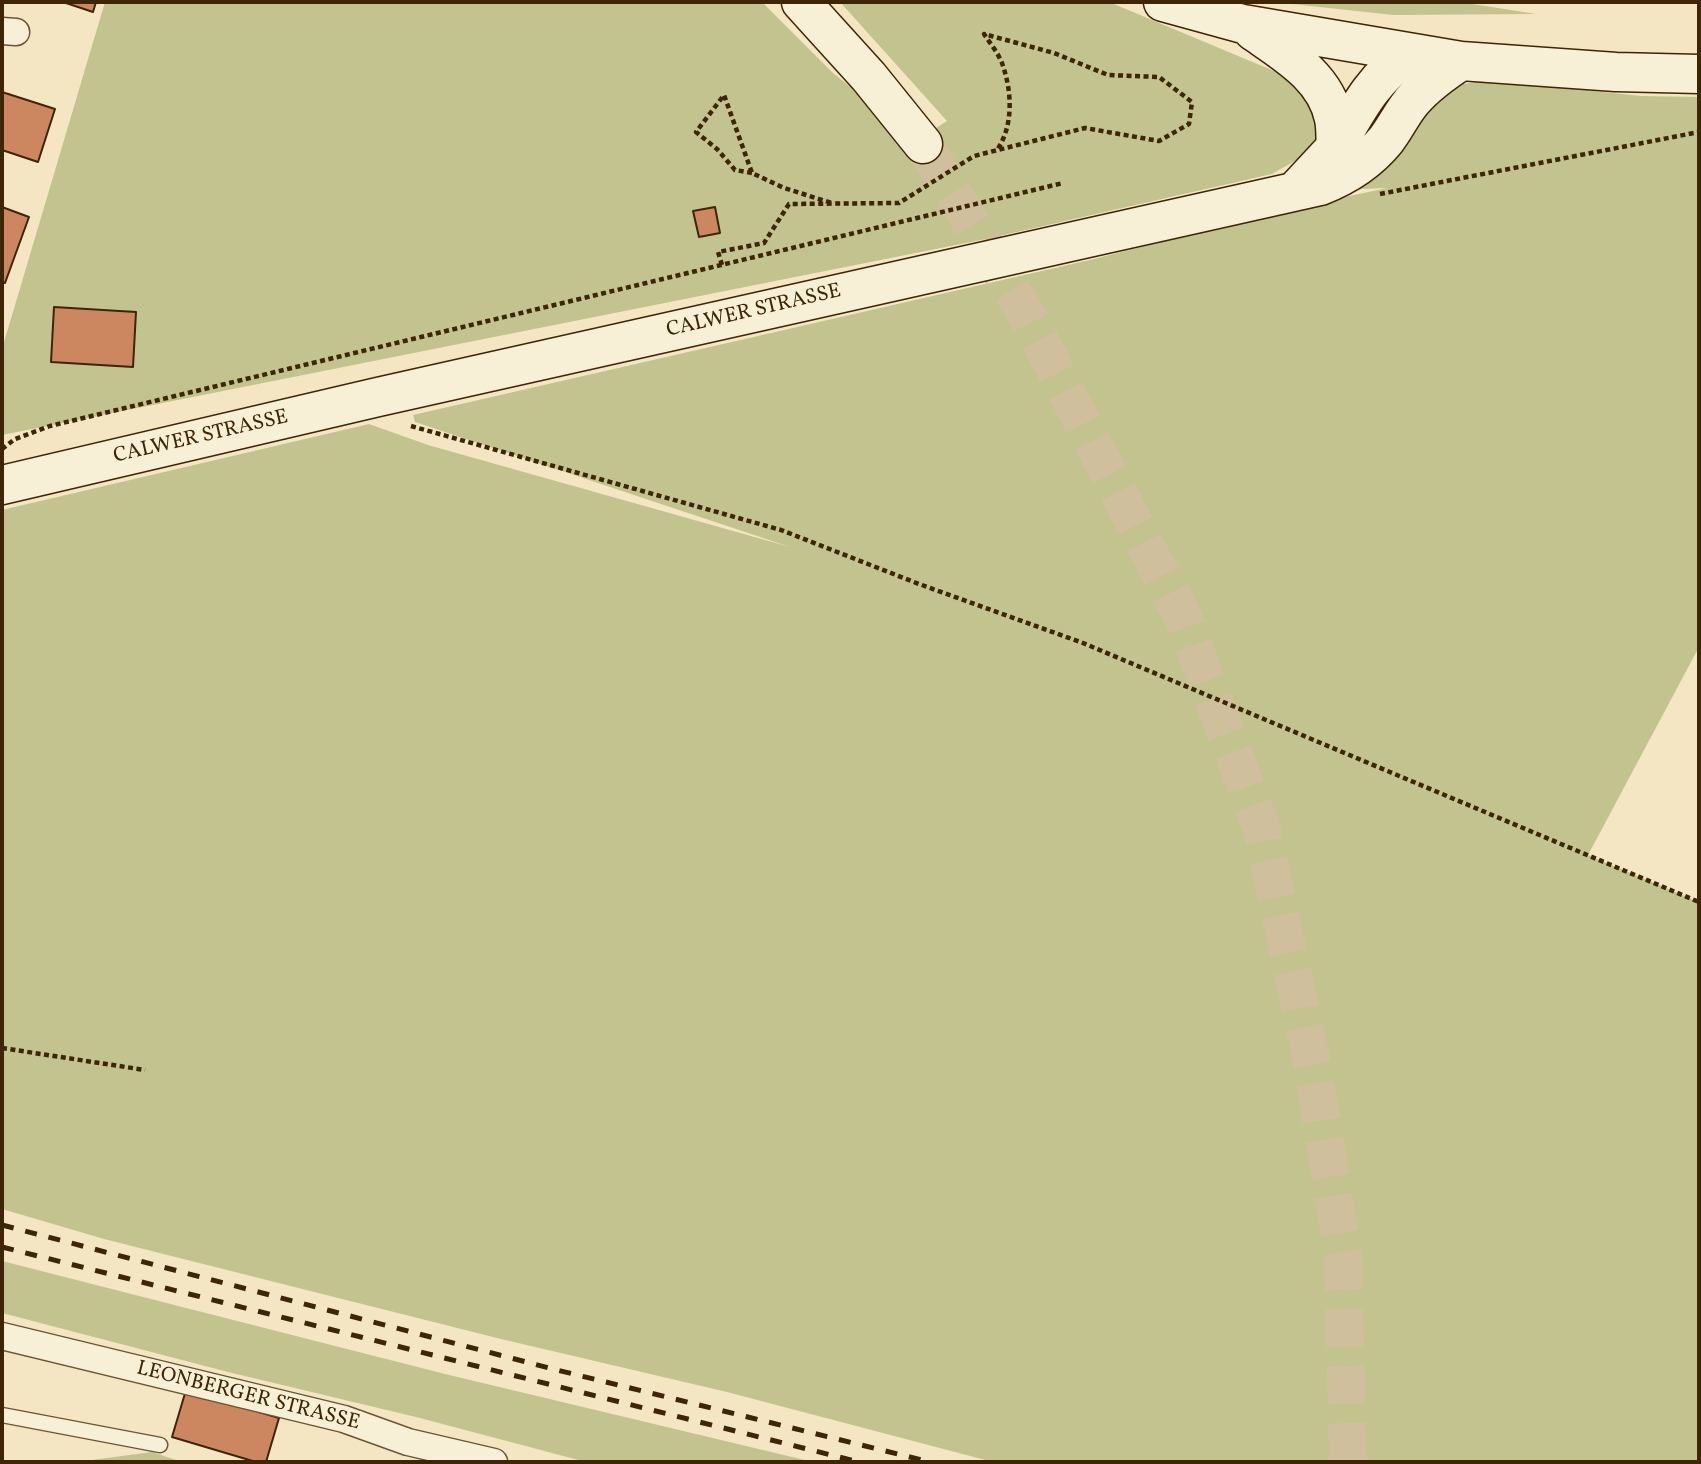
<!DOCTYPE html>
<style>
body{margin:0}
#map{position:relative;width:1701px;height:1464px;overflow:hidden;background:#f4e6c2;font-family:Vollkorn,serif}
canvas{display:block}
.frame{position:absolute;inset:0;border:4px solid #3e2505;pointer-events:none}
</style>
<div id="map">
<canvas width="1701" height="1464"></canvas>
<div class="frame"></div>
</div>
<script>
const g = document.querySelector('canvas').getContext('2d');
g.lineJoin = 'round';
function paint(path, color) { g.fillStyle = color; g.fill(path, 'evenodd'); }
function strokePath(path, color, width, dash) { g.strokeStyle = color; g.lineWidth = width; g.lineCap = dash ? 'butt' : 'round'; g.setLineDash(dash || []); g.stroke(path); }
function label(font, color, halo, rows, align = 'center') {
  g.font = font + ' Vollkorn,serif'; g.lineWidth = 6; g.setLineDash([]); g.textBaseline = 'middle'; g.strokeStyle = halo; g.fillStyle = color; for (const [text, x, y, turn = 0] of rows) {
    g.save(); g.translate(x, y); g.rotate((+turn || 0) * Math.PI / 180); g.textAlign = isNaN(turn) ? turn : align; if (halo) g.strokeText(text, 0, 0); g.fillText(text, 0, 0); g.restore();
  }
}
const green = new Path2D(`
 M 105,2 L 762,2 L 833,73 L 884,114 L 903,149 L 947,121 L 840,2 L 1109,2 L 1286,76 C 1304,96 1337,129 1305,154 C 1295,162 1283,167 1272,174 L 986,239 L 2,435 L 2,349 Z
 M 1274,2 L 1460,2 L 1536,14 L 1393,15 Z
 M 1490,80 L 1641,96 L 1699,97 L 1699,647 L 1588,855 L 1699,902 L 1699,1462 L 993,1462 L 727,1392 L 501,1339 L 104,1239 L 2,1209 L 2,510 L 369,424 L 428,445 L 790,547 L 415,422 L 413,415 L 1094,259 L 1289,209 L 1387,188 L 1363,189 L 1350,187 L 1450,86 Z
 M 2,1261 L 445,1374 L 813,1462 L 586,1462 L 416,1417 L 228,1372 L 2,1313 Z
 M 152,1452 L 182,1462 L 77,1462 Z`);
const building = new Path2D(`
 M 63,2 L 96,2 L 93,12 Z
 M 2,92 L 55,109 L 38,162 L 2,150 Z
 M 2,207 L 29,217 L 5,283 L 2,282 Z
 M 715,207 L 720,233 L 699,237 L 693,211 Z
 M 54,307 L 136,312 L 133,367 L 51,362 Z
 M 186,1390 L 279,1418 L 266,1462 L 256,1462 L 172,1437 Z`);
const secondaryTunnel = new Path2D(`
 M 923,144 L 1028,317 L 1183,618 L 1262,830 L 1313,1067 L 1343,1256 L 1348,1462`);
const path = new Path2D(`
 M 752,173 L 735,170 L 717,149 L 696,132 L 724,95 L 752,173 L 784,188 L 832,203
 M 1380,194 L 1699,132
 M 722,265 L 718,252 L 764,243 L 789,204 L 899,203 L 974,156 L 1085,128 L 1159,141 L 1189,124 L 1192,102 L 1159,77 L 1108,75 L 1054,53 L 984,34 C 990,43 998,53 1002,63 C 1012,91 1014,125 997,150
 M 411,426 L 781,530 L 919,584 L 1083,643 L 1699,902
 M 2,449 L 15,439 L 50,426 L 1063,183
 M 2,1048 L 145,1070`);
const lane = new Path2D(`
 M 2,1415 L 160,1445`);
const street = new Path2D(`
 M 2,31 L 16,32
 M 2,1336 L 344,1419 L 408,1442 L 494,1462`);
const secondary = new Path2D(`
 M 801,2 L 869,77 L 923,144
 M 1163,2 L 1243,24 L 1461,61 L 1616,72 L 1699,74
 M 1253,31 C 1286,54 1326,77 1334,119 C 1336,128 1335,138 1336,147 L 1296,190
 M 1336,147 C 1357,110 1374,76 1411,53
 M 2,485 L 378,397 L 1320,186 C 1346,176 1368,162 1386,140 C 1396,127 1403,111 1414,99 C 1428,83 1444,72 1461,61`);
const rail = new Path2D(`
 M 2,1225 L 553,1369 L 930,1462
 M 2,1247 L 859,1462`);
const streetNames = [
 ["CALWER STRASSE",754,312,-13],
 ["CALWER STRASSE",201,438,-13],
 ["LEONBERGER STRASSE",248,1397,14]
];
paint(green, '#c2c38e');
paint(building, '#cd8760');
strokePath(building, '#3e2505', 2);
strokePath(secondaryTunnel, '#d0bf9c', 38, [38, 19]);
strokePath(lane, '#6c5534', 17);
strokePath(street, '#6c5534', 29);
strokePath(secondary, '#3e2505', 41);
strokePath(path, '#3e2505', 4.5, [5, 3.5]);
strokePath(lane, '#f8efd7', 14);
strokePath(street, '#f8efd7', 26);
strokePath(secondary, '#f8efd7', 38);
strokePath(rail, '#3e2505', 5, [12, 12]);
label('21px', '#3e2505', '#f8efd7', streetNames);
</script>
